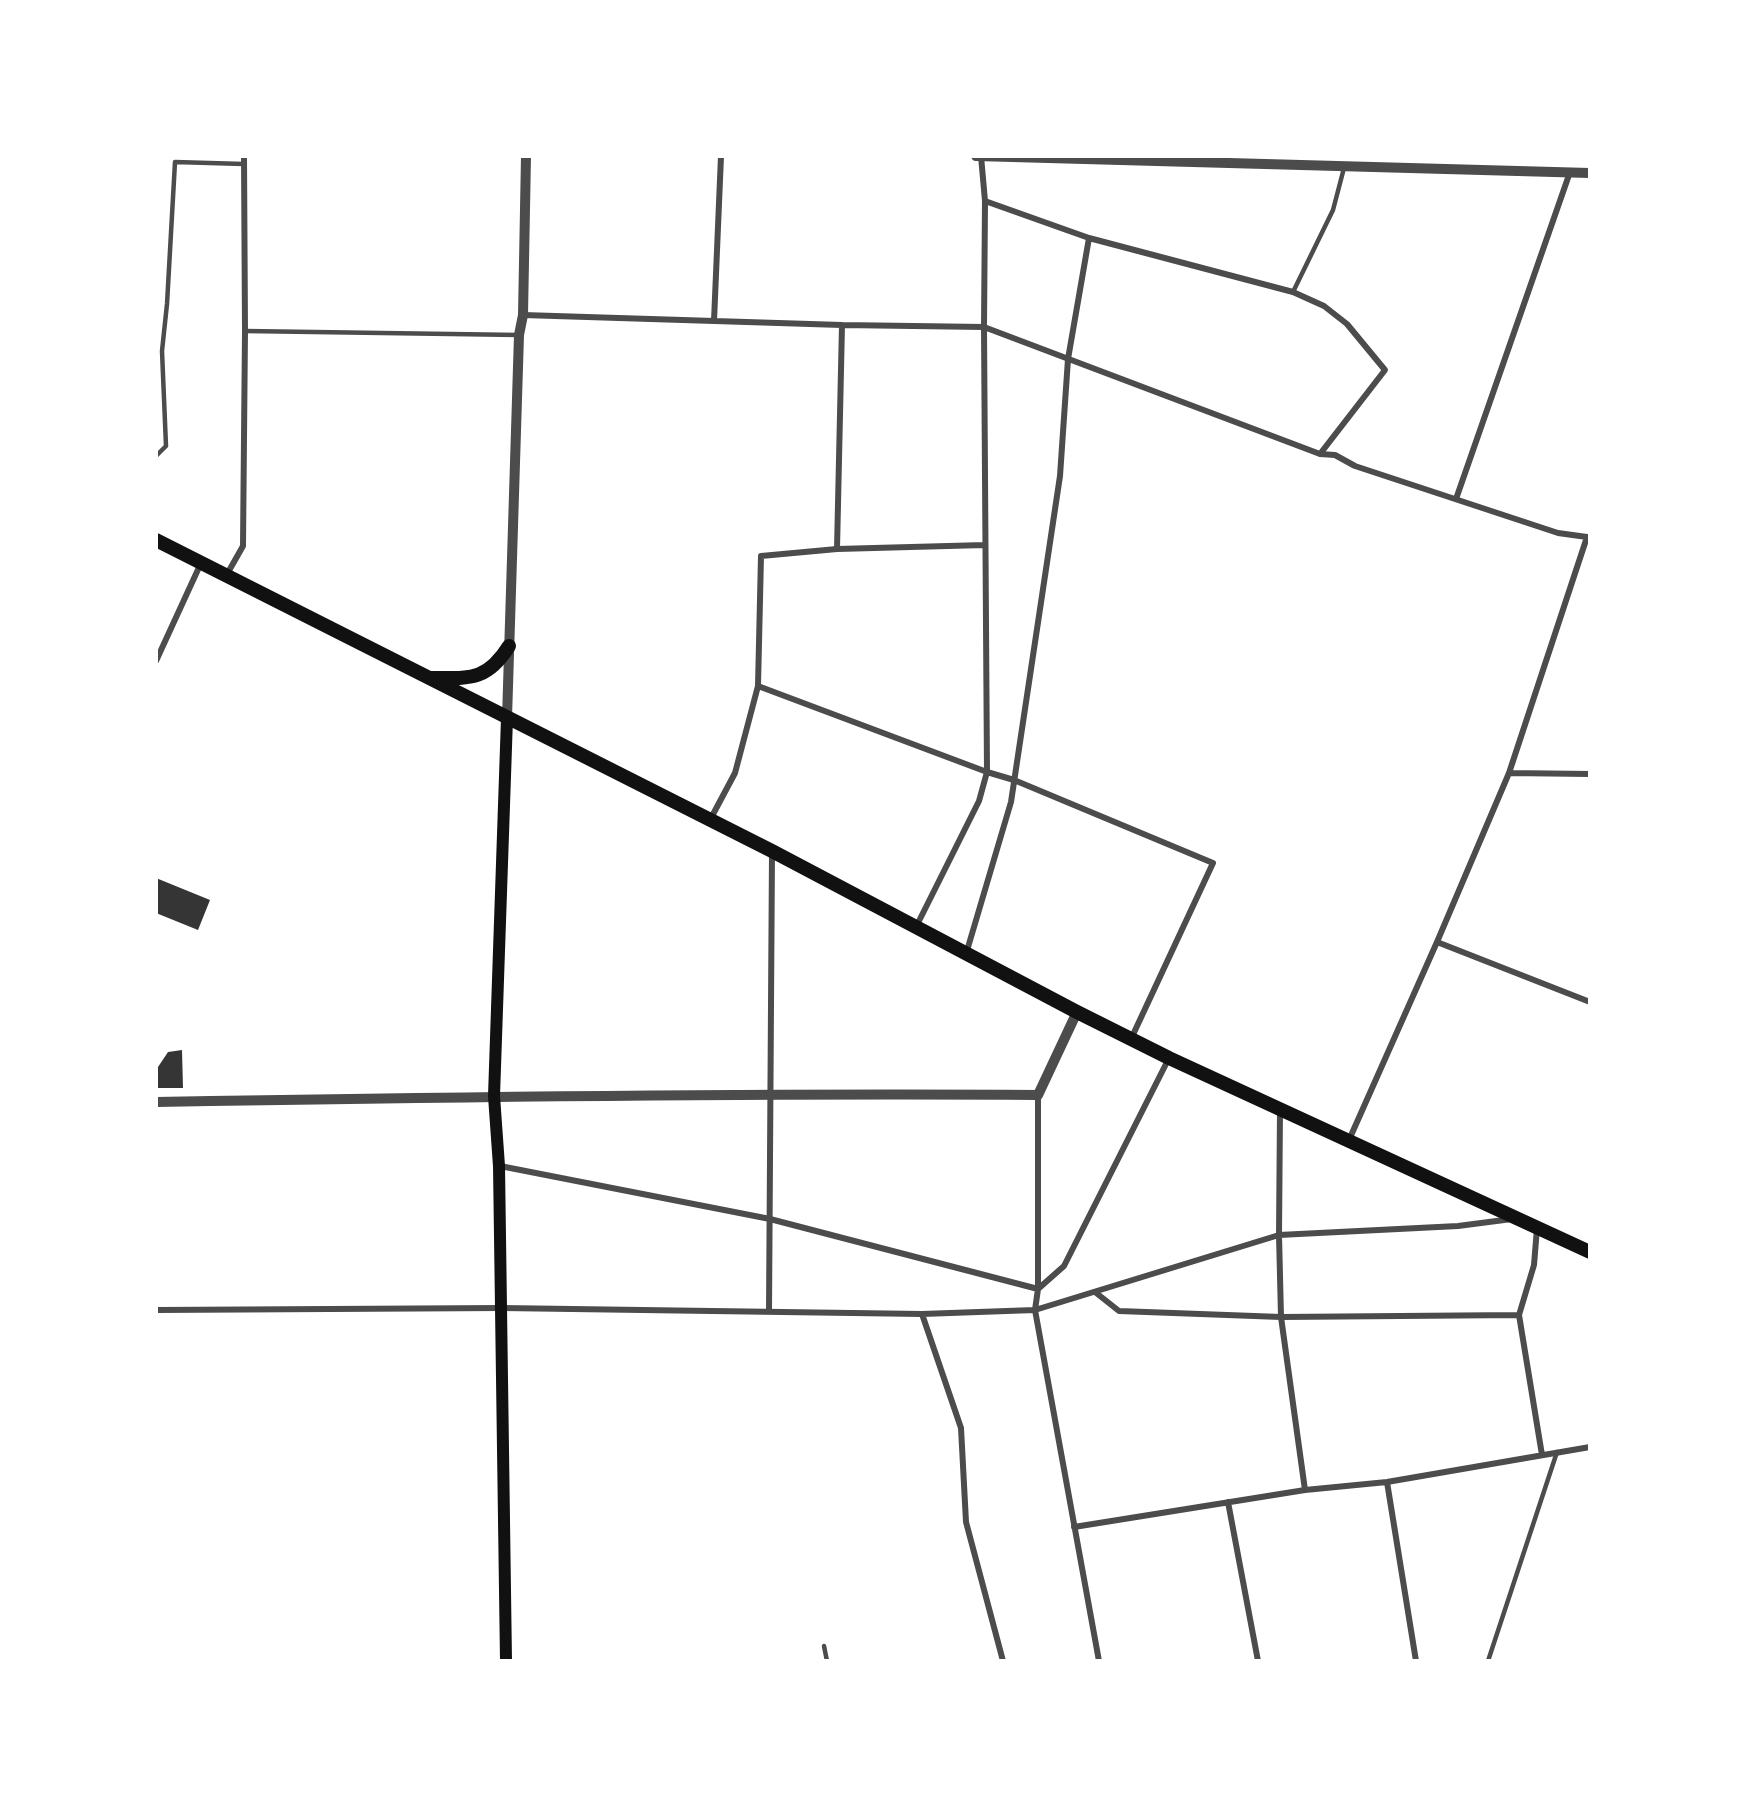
<!DOCTYPE html>
<style>
body{margin:0}
#map{position:relative;width:1746px;height:1817px;overflow:hidden;background:#fff;font-family:Roboto,sans-serif}
canvas{display:block}
.frame{position:absolute;inset:0;border:158px solid #fff;pointer-events:none}
</style>
<div id="map">
<canvas width="1746" height="1817"></canvas>
<div class="frame"></div>
</div>
<script>
const g = document.querySelector('canvas').getContext('2d');
g.lineJoin = 'round';
function paint(path, color) { g.fillStyle = color; g.fill(path, 'evenodd'); }
function strokePath(path, color, width, dash) { g.strokeStyle = color; g.lineWidth = width; g.lineCap = dash ? 'butt' : 'round'; g.setLineDash(dash || []); g.stroke(path); }
const building = new Path2D(`
 M 156,878 L 210,900 L 198,930 L 156,913 Z
 M 182,1050 L 183,1088 L 156,1088 L 156,1070 L 168,1052 Z`);
const service = new Path2D(`
 M 1293,292 L 1333,210 L 1344,168
 M 245,331 L 519,335
 M 156,456 L 166,446 L 162,351 L 167,304 L 175,162 L 244,164
 M 824,1646 L 827,1661
 M 1488,1661 L 1557,1452`);
const minor = new Path2D(`
 M 523,315 L 842,325 L 837,549 L 761,556 L 758,686 L 735,773 L 710,820
 M 714,321 L 721,156
 M 842,325 L 984,327 L 1320,454 L 1385,370 L 1347,324 L 1324,306 L 1293,292 L 1089,238 L 985,201
 M 1320,454 L 1335,455 L 1355,466 L 1558,533 L 1587,537
 M 1456,499 L 1570,172
 M 837,549 L 985,545
 M 226,576 L 243,546 L 245,331 L 244,156
 M 156,661 L 201,563
 M 758,686 L 987,772 L 1014,780 L 1213,863 L 1131,1039
 M 1509,773 L 1590,774
 M 916,927 L 979,801 L 987,772 L 984,327 L 985,201 L 981,156
 M 1437,942 L 1590,1002
 M 966,954 L 1011,802 L 1060,476 L 1068,359 L 1089,238
 M 1038,1095 L 1038,1289 L 1035,1310 L 1099,1661
 M 1280,1110 L 1279,1235 L 1281,1317 L 1305,1490
 M 1349,1140 L 1437,942 L 1509,773 L 1587,537 L 1590,537
 M 500,1166 L 770,1219 L 1038,1289 L 1064,1266 L 1169,1058
 M 1537,1228 L 1534,1265 L 1519,1315 L 1542,1455
 M 1095,1292 L 1119,1311 L 1281,1317 L 1519,1315
 M 156,1310 L 502,1308 L 922,1314 L 961,1428 L 966,1522 L 1003,1661
 M 769,1311 L 772,852
 M 922,1314 L 1035,1310 L 1279,1235 L 1458,1226 L 1512,1219
 M 1387,1482 L 1416,1661
 M 1228,1502 L 1258,1661
 M 1074,1527 L 1305,1490 L 1387,1482 L 1590,1447`);
const tertiary = new Path2D(`
 M 976,156 L 1590,173
 M 507,718 L 519,335 L 523,315 L 526,156
 M 156,1102 C 450,1097 744,1093 1038,1095 L 1077,1012`);
const secondary = new Path2D(`
 M 506,1661 L 499,1166 L 494,1096 L 507,718`);
const primary = new Path2D(`
 M 156,540 L 772,851 L 1077,1012 L 1169,1058 L 1590,1252
 M 432,678 C 470,678 487,681 509,646`);
paint(building, '#353535');
strokePath(service, '#4c4c4c', 4.5);
strokePath(minor, '#4c4c4c', 6);
strokePath(tertiary, '#4c4c4c', 10);
strokePath(secondary, '#111', 12);
strokePath(primary, '#111', 14);
</script>
